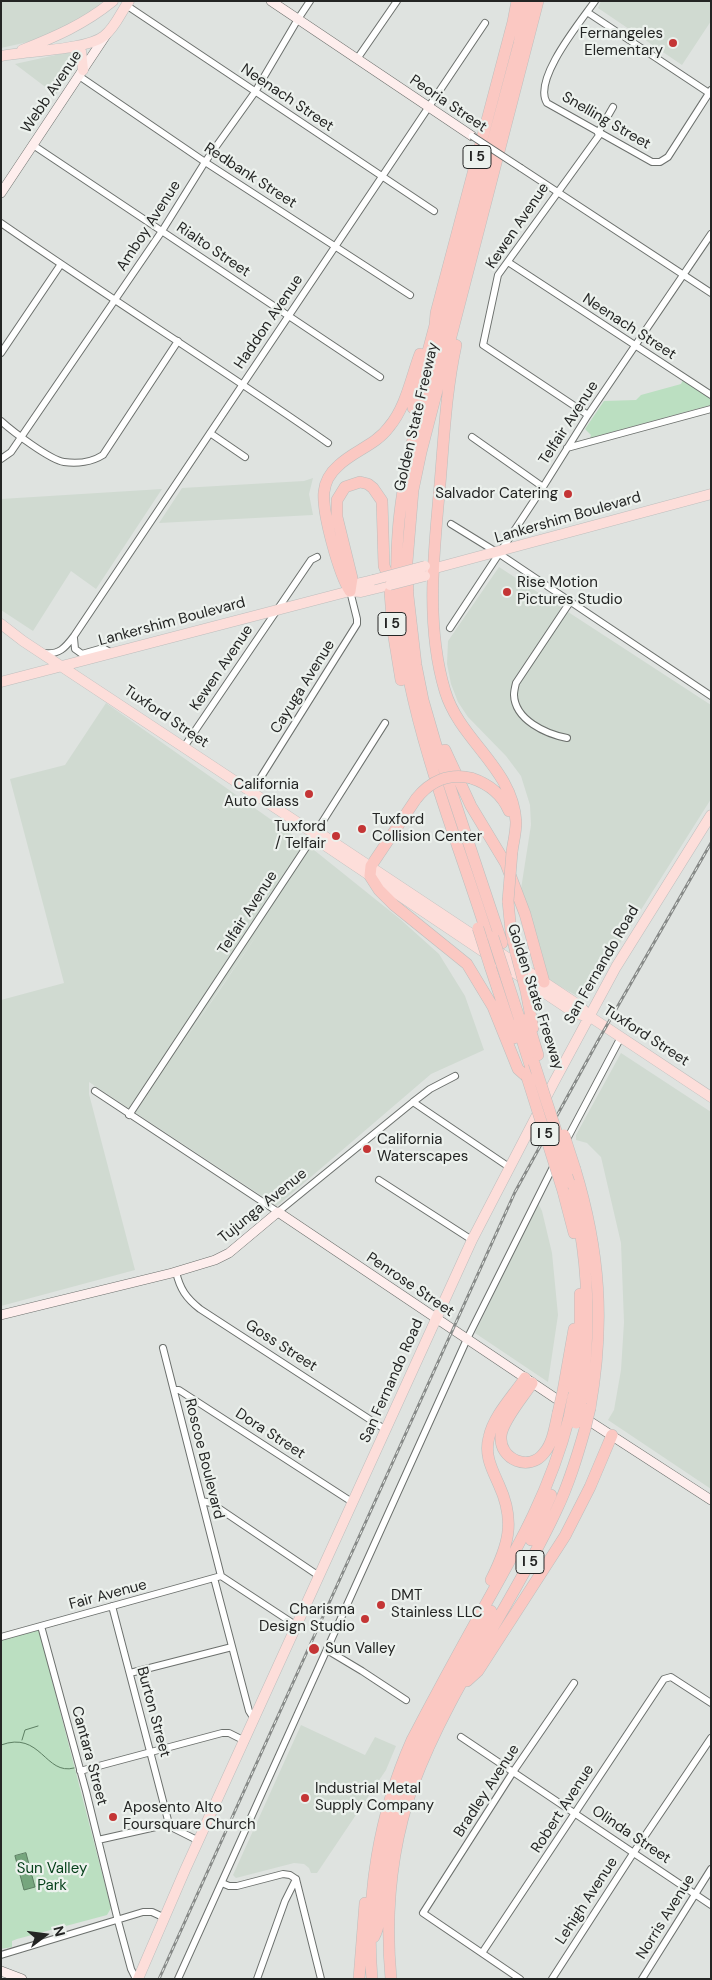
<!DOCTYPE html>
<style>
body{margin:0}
#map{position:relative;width:712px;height:1980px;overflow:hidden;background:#dfe3e0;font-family:"DM Sans",sans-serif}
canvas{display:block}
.frame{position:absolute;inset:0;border:2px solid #242524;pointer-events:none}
.north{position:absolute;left:20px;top:1910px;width:50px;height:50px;-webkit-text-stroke:4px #ecf1ed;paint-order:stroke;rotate:75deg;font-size:14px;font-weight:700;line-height:20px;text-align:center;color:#242524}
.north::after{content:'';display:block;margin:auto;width:18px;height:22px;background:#242524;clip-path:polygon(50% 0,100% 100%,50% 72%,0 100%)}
</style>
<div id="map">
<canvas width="712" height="1980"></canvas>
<div class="frame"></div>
<div class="north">N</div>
</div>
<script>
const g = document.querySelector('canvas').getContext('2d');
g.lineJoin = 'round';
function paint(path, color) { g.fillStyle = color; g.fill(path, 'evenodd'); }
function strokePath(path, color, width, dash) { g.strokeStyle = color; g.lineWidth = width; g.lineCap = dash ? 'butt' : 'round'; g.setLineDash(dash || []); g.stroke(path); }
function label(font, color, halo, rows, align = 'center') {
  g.font = font + ' "DM Sans",sans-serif'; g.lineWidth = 4.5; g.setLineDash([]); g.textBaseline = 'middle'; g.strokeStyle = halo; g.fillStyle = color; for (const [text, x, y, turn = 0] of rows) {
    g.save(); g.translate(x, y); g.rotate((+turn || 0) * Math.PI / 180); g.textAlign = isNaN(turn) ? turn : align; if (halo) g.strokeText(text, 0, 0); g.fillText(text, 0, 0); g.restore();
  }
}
const built = new Path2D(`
 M 1,1 L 107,1 L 68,26 L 28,42 L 1,48 Z
 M 601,1 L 711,1 L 711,21 L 682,65 L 598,8 Z
 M 74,51 L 77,56 L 56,95 L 15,64 Z
 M 313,478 L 309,494 L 313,515 L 159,523 L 182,488 L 304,481 Z
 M 162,489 L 96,589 L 71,571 L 33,631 L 1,610 L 1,499 Z
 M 499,567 L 711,705 L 711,799 L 584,1000 L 549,980 L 521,889 L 531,825 L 530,805 L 521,776 L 506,756 L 468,717 L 458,702 L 451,684 L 447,664 L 448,641 Z
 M 106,703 L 314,850 L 400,919 L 439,954 L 465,996 L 484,1050 L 431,1074 L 277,1206 L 89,1082 L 89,1094 L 135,1270 L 1,1306 L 1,1000 L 64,983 L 10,779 L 65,765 ZM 265,923 L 219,991 L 177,1051 Z
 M 621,1053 L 711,1112 L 711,1489 L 608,1420 L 614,1410 L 621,1370 L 624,1322 L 621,1243 L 601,1157 L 587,1143 L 576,1140 L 576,1135 Z
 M 538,1203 L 542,1211 L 552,1253 L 558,1315 L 548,1382 L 475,1333 Z
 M 301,1725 L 365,1755 L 375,1737 L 396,1746 L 386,1770 L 317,1873 L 311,1873 L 309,1868 L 304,1864 L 294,1863 L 236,1878 L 233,1875 Z`);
const green = new Path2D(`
 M 683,380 L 711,399 L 711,405 L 590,438 L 591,435 L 585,429 L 604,401 L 636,400 L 641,395 L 681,384 Z
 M 39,1630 L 111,1908 L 107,1915 L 17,1939 L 12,1941 L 12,1947 L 1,1949 L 1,1640 Z`);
const water = new Path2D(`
 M 26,1853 L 35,1887 L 24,1890 L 15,1856 Z`);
const stream = new Path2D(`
 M 22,1740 L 25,1730 L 38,1726
 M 1,1745 C 41,1730 45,1776 74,1768`);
const street = new Path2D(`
 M 595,1 C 581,21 532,80 547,103 L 652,162 L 660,162 L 668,157 L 711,90
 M 126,5 L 434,211
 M 587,12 L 709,93
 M 357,59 L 397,1
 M 79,76 L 205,162 L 410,295
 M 598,133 L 613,107
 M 33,145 L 380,377
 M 521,168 L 711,293
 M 1,223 C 109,298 221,368 328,443
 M 508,262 L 711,395
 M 1,353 L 61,264
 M 588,415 L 483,345 L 498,275 L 600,134
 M 1,421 C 12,431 50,460 64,462 C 77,464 92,462 103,455 L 178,341
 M 210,433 L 245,457
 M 472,437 L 543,487
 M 567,448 L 711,409
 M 1,459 L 11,452 L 162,231 L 205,162 L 255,92 L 298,19 L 310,1
 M 451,524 L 498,553 L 711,696
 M 450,628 L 543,487 L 588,415 L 711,234
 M 74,638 L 75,649 L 82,654 L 103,648 L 112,653
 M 44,653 C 59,655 65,648 74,636 L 485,23
 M 567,738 C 546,734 515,720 514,695 C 514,692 515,687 516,683 L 570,602
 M 184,747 L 311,560 L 317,557
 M 251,793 L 357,624 L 357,619 L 350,591
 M 95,1091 L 278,1212 L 413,1102 L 430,1089 L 455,1076
 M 413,1102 L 509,1167
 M 129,1115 L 309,843 L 385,723
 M 566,1141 L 621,1037
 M 379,1180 L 472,1240
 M 176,1272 C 180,1289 186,1298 200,1309 L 386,1430
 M 163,1348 L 221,1576
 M 174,1390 L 179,1390 L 352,1502
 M 202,1501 L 211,1503 L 319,1576
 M 221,1576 L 297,1626
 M 214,1578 L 249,1711 L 254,1719
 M 112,1606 L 169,1824
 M 41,1626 L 86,1791 L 118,1921 L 131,1969 L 136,1979
 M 1,1637 L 221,1576
 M 327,1650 L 362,1671 L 406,1700
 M 130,1673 L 232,1647
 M 461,1737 L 711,1905
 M 80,1771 L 222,1733 L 229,1733 L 245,1741
 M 98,1840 L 169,1824 L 173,1828 L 199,1841
 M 296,1879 L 321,1979
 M 222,1883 L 229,1886 L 237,1886 L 283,1874 L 290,1875 L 296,1879
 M 482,1953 L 664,1679 L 671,1677 L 711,1703
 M 1,1955 L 143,1912 L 152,1912 L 165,1918
 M 178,1979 L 467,1339 L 554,1165
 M 257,1979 L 285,1901 L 296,1879
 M 520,1979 L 423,1913 L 513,1772 L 574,1683
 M 552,1979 L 634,1852 L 711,1738
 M 642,1979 L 711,1869`);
const secondary = new Path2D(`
 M 271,1 L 472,136
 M 1,193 L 106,35
 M 1,1315 L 172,1273 L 215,1260 L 229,1253 L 278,1212 L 564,1404
 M 583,1417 L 711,1500
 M 1,1971 L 22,1979`);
const primary = new Path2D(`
 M 71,47 L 81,51 L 83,70
 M 22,50 C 55,37 85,24 113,1
 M 1,56 C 25,51 87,50 104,36 C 115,28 121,12 129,1
 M 428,573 L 432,569 L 711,494
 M 350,591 L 361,592 L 390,585
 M 1,624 L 23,641 L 315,834 L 320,842 L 576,1014 L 589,1016
 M 1,682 L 350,591 L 360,583 L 373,580
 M 315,834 L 324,836 L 580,1006 L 589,1016 L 711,1097
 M 138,1979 L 185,1870 L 472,1240 L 554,1082 L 616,967 L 711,815`);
const highway = new Path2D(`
 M 456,345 C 446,391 444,437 440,484 C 434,552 425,624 445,691 C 460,741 513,768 516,822 C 516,833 513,843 512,852
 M 413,408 L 435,325 L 436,313 L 513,22 L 517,1
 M 350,591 C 339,574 322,513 324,492 C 325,482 330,473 338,466 C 353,451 376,445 389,427 C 406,407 411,378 420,354
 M 350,591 L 352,578 L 337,517 L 337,500 L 345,487 L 360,482 L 368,484 L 373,488 L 382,501 L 384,566 L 390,580
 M 390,592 L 393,631 L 401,680
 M 445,750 L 471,806 L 506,864 L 525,914 L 544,982
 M 471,778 C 489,784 502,794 509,811
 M 416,799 L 371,866 L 370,876 L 379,890 L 394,905 L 467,964 L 493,1007 L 518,1069 L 527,1077
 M 508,901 L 511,932 L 516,953
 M 487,934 C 446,805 387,671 398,533 C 400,504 405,476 411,447 L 519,44 L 528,1
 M 502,943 L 436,745 L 423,700 L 416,665 L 408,596 L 407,562 L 413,490 L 421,452 L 538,1
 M 490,966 L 514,1038
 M 506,977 L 523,1030
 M 526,991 L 533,1028
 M 527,1019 L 538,1055
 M 517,1024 L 531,1068
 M 575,1169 C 600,1251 605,1323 590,1408
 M 569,1182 C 590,1254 591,1327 581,1402
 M 563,1191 L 574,1233
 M 532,1383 C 524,1396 502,1421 501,1436 C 499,1460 530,1472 544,1453 C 553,1443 555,1426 558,1413
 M 563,1391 L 574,1329
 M 573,1397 L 580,1331 L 580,1294
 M 531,1540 L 551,1495
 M 491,1580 C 508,1546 516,1522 499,1485 C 492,1469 484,1455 489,1437 C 494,1415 513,1396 525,1378
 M 467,1681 L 478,1671 L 565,1536 L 590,1487 L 612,1435
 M 374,1937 C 382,1922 379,1902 381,1885 C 383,1859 389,1834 395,1810 C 415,1738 456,1675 491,1611
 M 359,1979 L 365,1903
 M 372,1979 C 365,1897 379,1814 412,1740 C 435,1696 459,1652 483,1609 C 519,1545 550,1491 569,1418
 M 391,1979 C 385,1914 391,1847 413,1785 C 449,1688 513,1604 556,1511 C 569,1484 577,1457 585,1429`);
const rail = new Path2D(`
 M 159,1979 L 515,1192 L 599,1039 L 711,843`);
const streetBridge = new Path2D(`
 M 472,136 L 521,168`);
const primaryBridge = new Path2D(`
 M 373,580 L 425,566
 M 390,585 L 425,576`);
const highwayBridge = new Path2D(`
 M 416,799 C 430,781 449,773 471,778
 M 508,901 L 512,852
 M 478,928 L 490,966
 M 493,937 L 506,977
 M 516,953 L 526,991
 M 534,1063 L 561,1146
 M 527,1077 L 563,1191
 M 564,1135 L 575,1169
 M 555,1141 L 569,1182
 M 558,1413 L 563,1391
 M 569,1418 L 573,1397
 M 576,1423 L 581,1402
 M 585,1429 L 590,1408`);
const markers = [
 [673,43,5,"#c43535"],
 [568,494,5,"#c43535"],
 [507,592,5,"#c43535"],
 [309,794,5,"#c43535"],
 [362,829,5,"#c43535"],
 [336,836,5,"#c43535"],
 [367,1149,5,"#c43535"],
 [381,1605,5,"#c43535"],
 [365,1619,5,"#c43535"],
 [314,1649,6,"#c43535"],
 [305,1798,5,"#c43535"],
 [113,1817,5,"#c43535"]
];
const shields = [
 [477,157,28],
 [392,624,28],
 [545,1134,28],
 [530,1562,28]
];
const shieldNames = [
 ["I 5",477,157],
 ["I 5",392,624],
 ["I 5",545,1134],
 ["I 5",530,1562]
];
const poiNames = [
 ["Fernangeles",663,34,"right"],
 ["Elementary",663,51,"right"],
 ["Salvador Catering",558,494,"right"],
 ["Rise Motion",517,583],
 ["Pictures Studio",517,600],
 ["California",299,785,"right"],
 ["Auto Glass",299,802,"right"],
 ["Tuxford",372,820],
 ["Collision Center",372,837],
 ["Tuxford",326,827,"right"],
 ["/ Telfair",326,844,"right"],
 ["California",377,1140],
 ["Waterscapes",377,1157],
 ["DMT",391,1596],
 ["Stainless LLC",391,1613],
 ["Charisma",355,1610,"right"],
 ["Design Studio",355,1627,"right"],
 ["Sun Valley",325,1649],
 ["Industrial Metal",315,1789],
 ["Supply Company",315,1806],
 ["Aposento Alto",123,1808],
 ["Foursquare Church",123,1825]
];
const streetNames = [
 ["Webb Avenue",52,92,-56],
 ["Neenach Street",287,98,34],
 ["Peoria Street",448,104,34],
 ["Snelling Street",606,121,30],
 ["Redbank Street",250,176,33],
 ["Amboy Avenue",149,226,-57],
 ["Kewen Avenue",518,226,-56],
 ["Rialto Street",213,250,34],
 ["Haddon Avenue",269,322,-56],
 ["Neenach Street",629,327,33],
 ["Golden State Freeway",417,417,-77],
 ["Telfair Avenue",569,423,-57],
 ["Lankershim Boulevard",568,518,-16],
 ["Lankershim Boulevard",172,622,-15],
 ["Kewen Avenue",222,668,-56],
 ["Cayuga Avenue",303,687,-58],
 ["Tuxford Street",166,717,34],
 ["Telfair Avenue",248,913,-57],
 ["San Fernando Road",602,965,-60],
 ["Golden State Freeway",535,997,72],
 ["Tuxford Street",646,1036,33],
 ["Tujunga Avenue",263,1206,-39],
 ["Penrose Street",410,1285,34],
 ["Goss Street",281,1346,33],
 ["San Fernando Road",392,1381,-66],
 ["Dora Street",270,1434,33],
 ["Roscoe Boulevard",204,1459,76],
 ["Fair Avenue",108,1595,-15],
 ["Burton Street",153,1712,75],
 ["Cantara Street",89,1756,75],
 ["Bradley Avenue",487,1791,-57],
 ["Robert Avenue",563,1809,-57],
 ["Olinda Street",631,1835,34],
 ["Lehigh Avenue",587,1901,-57],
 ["Norris Avenue",666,1917,-58]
];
const parkNames = [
 ["Sun Valley",52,1869],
 ["Park",52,1886]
];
paint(built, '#d0dad1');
paint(green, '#bbdfc1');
paint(water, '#76a67e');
strokePath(water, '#5d7f63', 1);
strokePath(stream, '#5d7f63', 1);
strokePath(street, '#6c706d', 8);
strokePath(secondary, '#6c706d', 10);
strokePath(primary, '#bdbebd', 11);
strokePath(highway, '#bdbebd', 12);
strokePath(street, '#fff', 6);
strokePath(secondary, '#feeeed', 9);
strokePath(primary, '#fddeda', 10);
strokePath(highway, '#fbc8c2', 11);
strokePath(rail, '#878a88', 3);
strokePath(rail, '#ecf1ed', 1, [4]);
strokePath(streetBridge, '#6c706d', 8, []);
strokePath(primaryBridge, '#bdbebd', 11, []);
strokePath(highwayBridge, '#bdbebd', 12, []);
strokePath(streetBridge, '#fff', 6);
strokePath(primaryBridge, '#fddeda', 10);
strokePath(highwayBridge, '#fbc8c2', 11);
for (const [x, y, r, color] of markers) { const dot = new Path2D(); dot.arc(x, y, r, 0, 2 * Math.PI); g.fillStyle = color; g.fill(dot); strokePath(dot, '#ecf1ed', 2); }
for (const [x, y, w] of shields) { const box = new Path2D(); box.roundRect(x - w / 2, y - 11.5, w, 23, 4); g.fillStyle = '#ecf1ed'; g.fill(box); strokePath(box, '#242524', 1); }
label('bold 14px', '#242524', null, shieldNames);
label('15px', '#242524', '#ecf1ed', poiNames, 'left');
label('15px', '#242524', '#ecf1ed', streetNames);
label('15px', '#043f19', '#ecf1ed', parkNames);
</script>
